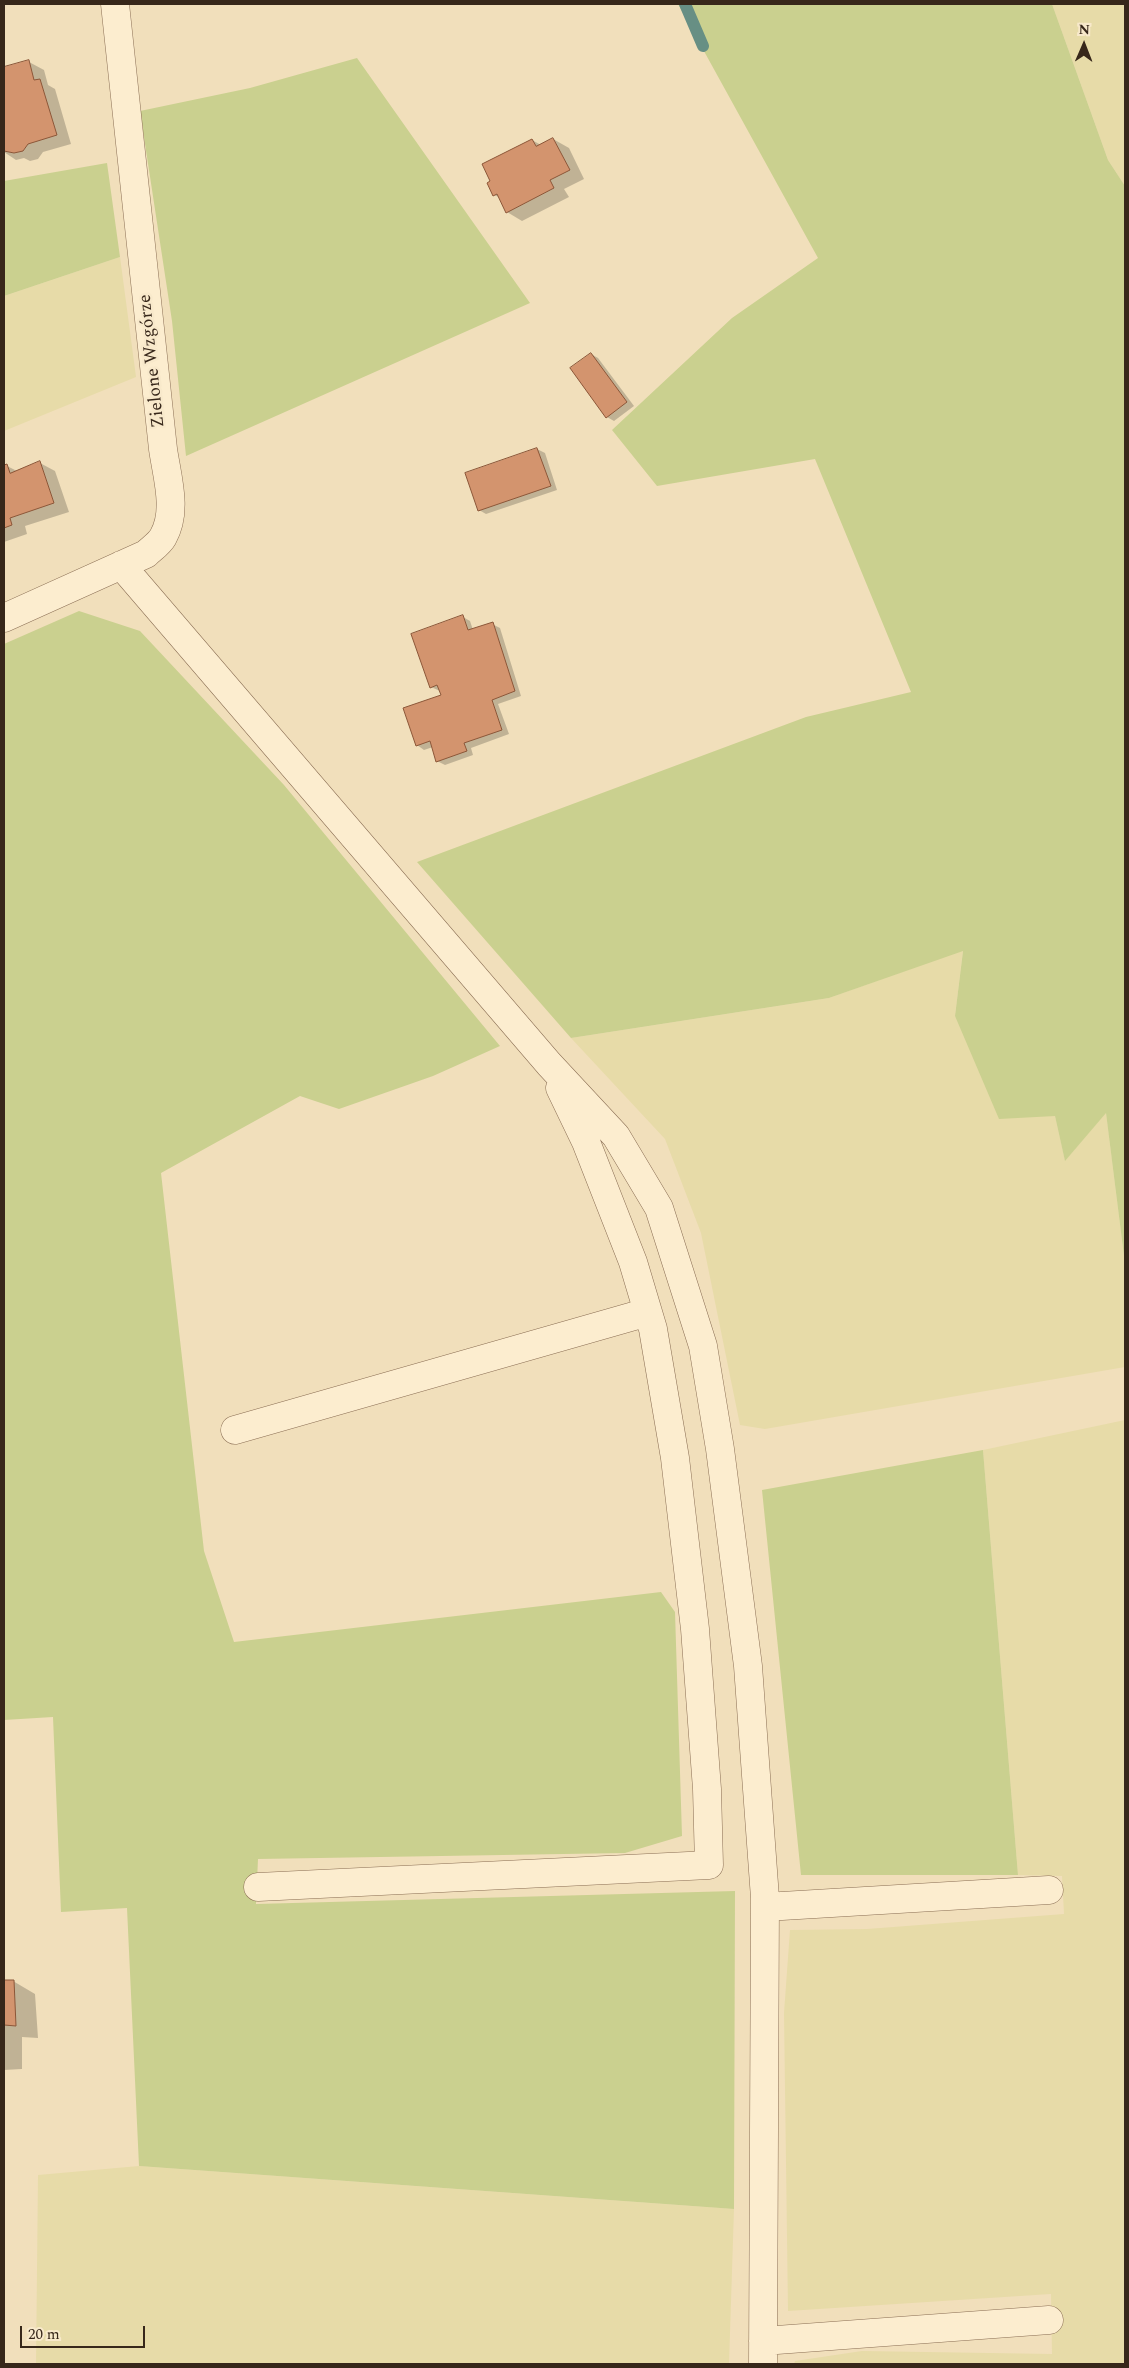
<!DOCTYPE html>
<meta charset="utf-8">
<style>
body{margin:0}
#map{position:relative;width:1129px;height:2368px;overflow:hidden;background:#f1dfbb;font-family:Spectral,serif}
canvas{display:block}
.frame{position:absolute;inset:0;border:5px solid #37271a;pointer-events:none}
.north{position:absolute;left:1059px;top:20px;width:50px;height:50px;-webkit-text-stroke:4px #f8e9cb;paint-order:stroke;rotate:1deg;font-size:14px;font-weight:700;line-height:20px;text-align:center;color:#37271a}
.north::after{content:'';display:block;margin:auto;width:18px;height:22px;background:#37271a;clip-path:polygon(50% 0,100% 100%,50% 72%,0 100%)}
.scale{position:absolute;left:20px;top:2326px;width:125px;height:22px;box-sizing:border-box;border:2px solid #37271a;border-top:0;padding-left:6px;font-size:15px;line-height:18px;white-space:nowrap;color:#37271a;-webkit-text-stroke:4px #f8e9cb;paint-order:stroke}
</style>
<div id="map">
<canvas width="1129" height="2368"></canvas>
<div class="frame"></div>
<div class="north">N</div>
<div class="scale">20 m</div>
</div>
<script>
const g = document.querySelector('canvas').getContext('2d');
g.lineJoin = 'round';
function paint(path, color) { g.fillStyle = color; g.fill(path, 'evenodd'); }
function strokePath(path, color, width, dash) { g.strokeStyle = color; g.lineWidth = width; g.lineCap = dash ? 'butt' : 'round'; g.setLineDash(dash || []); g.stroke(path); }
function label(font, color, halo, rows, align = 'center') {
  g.font = font + ' Spectral,serif'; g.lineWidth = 5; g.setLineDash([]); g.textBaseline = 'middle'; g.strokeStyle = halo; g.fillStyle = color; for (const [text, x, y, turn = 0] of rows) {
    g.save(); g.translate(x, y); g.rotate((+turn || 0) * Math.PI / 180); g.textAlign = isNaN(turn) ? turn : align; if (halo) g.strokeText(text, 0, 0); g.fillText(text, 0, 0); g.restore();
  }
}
const farmland = new Path2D(`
 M 1052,4 L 1125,4 L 1125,186 L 1108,160 Z
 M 120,257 L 136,377 L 4,431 L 4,296 Z
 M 963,950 L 955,1016 L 1055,1116 L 1065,1160 L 1106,1112 L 1125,1264 L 1125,1367 L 765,1429 L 740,1425 L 701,1233 L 665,1139 L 571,1038 L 829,998 Z
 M 1125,1420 L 1125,2364 L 794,2364 L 795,2361 L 862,2351 L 1052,2354 L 1051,2294 L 788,2311 L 784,2013 L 790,1930 L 867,1929 L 1064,1914 L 1062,1876 L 1018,1875 L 983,1450 Z
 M 139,2166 L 734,2209 L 729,2364 L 36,2364 L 38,2175 Z`);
const green = new Path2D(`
 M 678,4 L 1052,4 L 1108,160 L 1125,186 L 1125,1264 L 1106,1113 L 1065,1161 L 1055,1116 L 999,1119 L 955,1016 L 963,951 L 829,998 L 571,1038 L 417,862 L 806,717 L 911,692 L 815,459 L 657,486 L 612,430 L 732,318 L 818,258 Z
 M 357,58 L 530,303 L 186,456 L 172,321 L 140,111 L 250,88 Z
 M 107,163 L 120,257 L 4,296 L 4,181 Z
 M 79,611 L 140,631 L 284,785 L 500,1046 L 433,1076 L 339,1109 L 300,1096 L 161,1173 L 204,1551 L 234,1642 L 661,1592 L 675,1612 L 682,1836 L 625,1853 L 258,1859 L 256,1904 L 735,1891 L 734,2209 L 139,2166 L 127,1908 L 61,1912 L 53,1717 L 4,1720 L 4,644 Z
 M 983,1450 L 1018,1875 L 801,1875 L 762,1490 Z`);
const shadow = new Path2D(`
 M 29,62 L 44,70 L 48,85 L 55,89 L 71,144 L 43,152 L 38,159 L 30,161 L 24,158 L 16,160 L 4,152 L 4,69 Z
 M 553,139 L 569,148 L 584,179 L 564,189 L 569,197 L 522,221 L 507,212 L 501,198 L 494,195 L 532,140 L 541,145 Z
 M 591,354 L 598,358 L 634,406 L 614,421 L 607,417 Z
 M 537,449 L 545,453 L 557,490 L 486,514 L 479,510 Z
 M 40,463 L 55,471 L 69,512 L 25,526 L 27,534 L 4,542 L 4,467 L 7,466 L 17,471 Z
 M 463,617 L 470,621 L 473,630 L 492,624 L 500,628 L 521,696 L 498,704 L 509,734 L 471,748 L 473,755 L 445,765 L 437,761 L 433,747 L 424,750 L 417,745 L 442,696 L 440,691 L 431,687 Z
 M 4,1981 L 13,1981 L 35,1994 L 38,2038 L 22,2037 L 22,2069 L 4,2070 Z`);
const stream = new Path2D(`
 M 685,4 L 703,46`);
const building = new Path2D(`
 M 29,60 L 34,80 L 40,79 L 57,135 L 28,144 L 23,151 L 14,153 L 4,151 L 4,67 Z
 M 553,138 L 570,170 L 550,180 L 554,188 L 506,213 L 497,194 L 493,196 L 487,183 L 490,181 L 482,164 L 532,139 L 536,146 Z
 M 591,353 L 627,402 L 606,418 L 570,368 Z
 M 537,448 L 551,486 L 478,511 L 465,473 Z
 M 40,461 L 54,503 L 10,518 L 12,525 L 4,528 L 4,465 L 7,464 L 10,473 Z
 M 463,615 L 468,630 L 493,622 L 515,691 L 492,700 L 502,730 L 464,743 L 467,751 L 436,762 L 430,741 L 416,746 L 403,708 L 441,695 L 437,685 L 430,688 L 411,634 Z
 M 4,1980 L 14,1980 L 16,2026 L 4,2025 Z`);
const minor = new Path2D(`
 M 121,565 L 549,1064 L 616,1136 L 659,1208 L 703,1346 L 720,1449 L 748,1666 L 765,1898 L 763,2364
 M 4,618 L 146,554 C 151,549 159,544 163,537 C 178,511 167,477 163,449 L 115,4
 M 235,1430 L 648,1312
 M 258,1887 L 709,1865 L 707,1789 L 695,1629 L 675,1458 L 653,1329 L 633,1262 L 586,1142 L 560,1088
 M 765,1907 L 1049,1890
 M 763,2341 L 1049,2320`);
const streetNames = [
 ["Zielone Wzgórze",153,361,-96]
];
paint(farmland, '#e7dba8');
paint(green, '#cad08f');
paint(shadow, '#0003');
strokePath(stream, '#678f84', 12);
paint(building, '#d3946e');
strokePath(building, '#8b5638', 1);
strokePath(minor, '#8a6e54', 29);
strokePath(minor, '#fcedcf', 28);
label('18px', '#37271a', '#f8e9cb', streetNames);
</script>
